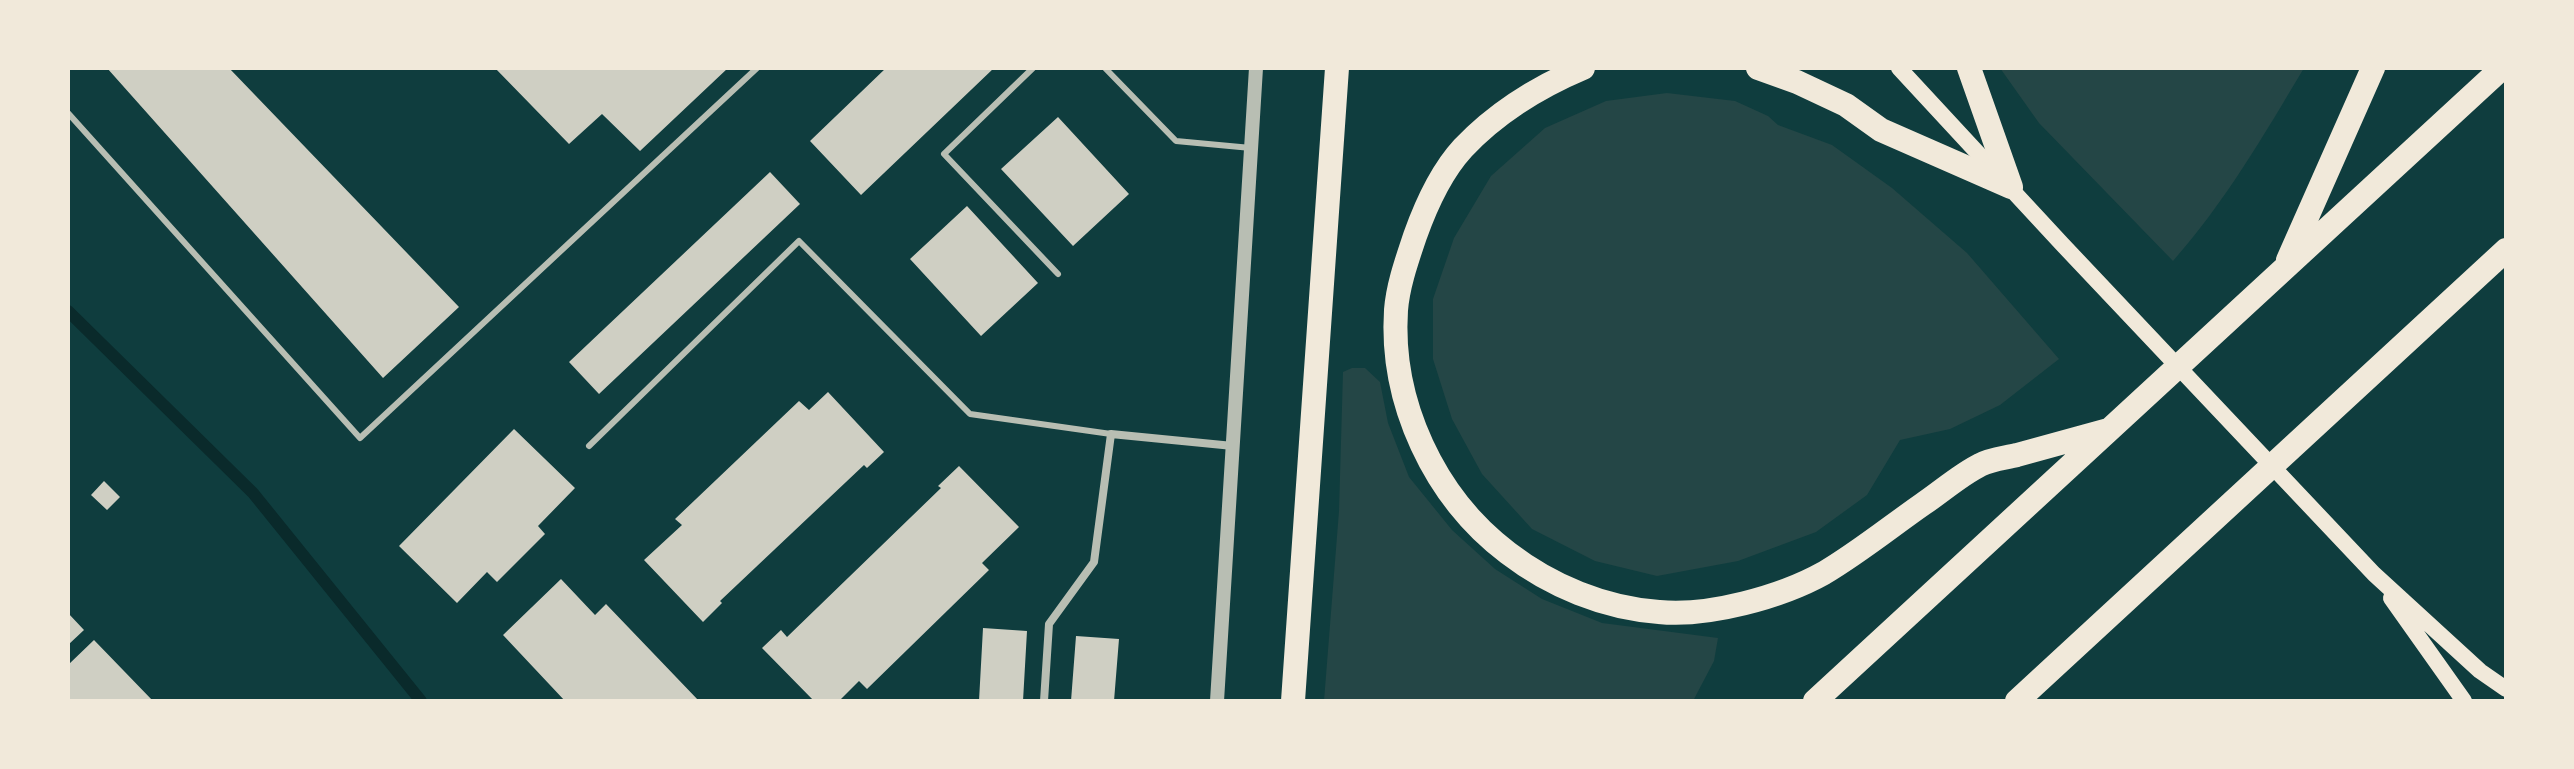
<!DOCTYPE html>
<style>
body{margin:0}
#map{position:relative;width:2574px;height:769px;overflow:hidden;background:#0f3d3e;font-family:"PT Serif",serif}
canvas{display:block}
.frame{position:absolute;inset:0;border:70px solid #f1e9da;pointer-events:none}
</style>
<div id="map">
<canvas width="2574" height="769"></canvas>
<div class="frame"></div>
</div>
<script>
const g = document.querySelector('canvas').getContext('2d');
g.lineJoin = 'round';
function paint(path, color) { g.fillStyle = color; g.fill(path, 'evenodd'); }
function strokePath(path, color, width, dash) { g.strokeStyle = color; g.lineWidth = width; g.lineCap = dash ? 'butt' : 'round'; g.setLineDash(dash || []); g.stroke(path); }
const green = new Path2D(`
 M 2000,68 L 2304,68 C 2264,135 2225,202 2173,261 L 2039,123 Z
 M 1667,93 L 1735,101 L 1768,116 L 1778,125 L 1832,145 L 1892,188 L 1967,253 L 2059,359 L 2000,405 L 1950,429 L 1900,440 L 1867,495 L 1816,532 L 1738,561 L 1657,576 L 1595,561 L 1532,529 L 1482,474 L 1452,419 L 1433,359 L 1433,299 L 1454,238 L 1491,176 L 1545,128 L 1606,101 Z
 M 1352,368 L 1365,368 L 1380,382 L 1388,423 L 1409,477 L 1452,530 L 1495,569 L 1542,599 L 1602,623 L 1718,638 L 1714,661 L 1693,701 L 1324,701 L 1339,511 L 1343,372 Z`);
const stream = new Path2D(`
 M 68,311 L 253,493 L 421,701`);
const building = new Path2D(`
 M 107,68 L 229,68 L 459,307 L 383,378 Z
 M 495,68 L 728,68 L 640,151 L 602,114 L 569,144 Z
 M 886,68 L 994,68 L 861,195 L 810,141 Z
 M 1058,117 L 1129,194 L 1073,246 L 1001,169 Z
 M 770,172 L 800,204 L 599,394 L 569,362 Z
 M 967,206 L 1038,283 L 981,336 L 910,259 Z
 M 828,392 L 884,452 L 867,468 L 864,465 L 720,601 L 722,603 L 703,622 L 644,560 L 682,525 L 675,519 L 799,401 L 809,410 Z
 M 514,429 L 575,488 L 538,526 L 545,534 L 497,582 L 487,572 L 457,603 L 399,546 Z
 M 959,466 L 1019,527 L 982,563 L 989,570 L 867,689 L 859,681 L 839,701 L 814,701 L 762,648 L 781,630 L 787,637 L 941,488 L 938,486 Z
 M 104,481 L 120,497 L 107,510 L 91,495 Z
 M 561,579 L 595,615 L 606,604 L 699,701 L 565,701 L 503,635 Z
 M 68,613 L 84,630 L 68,645 Z
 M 983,628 L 1027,631 L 1023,701 L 979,701 Z
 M 1076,636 L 1119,639 L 1114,701 L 1071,701 Z
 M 94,640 L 153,701 L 68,701 L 68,665 Z`);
const service = new Path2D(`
 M 1033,68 L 944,154 L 1058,274
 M 1105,68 L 1176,141 L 1251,148
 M 68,113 L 360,438 L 757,68
 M 589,446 L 799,241 L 970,414 L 1111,434`);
const minor = new Path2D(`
 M 1044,701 L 1049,624 L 1094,562 L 1111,434 L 1233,446`);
const tertiary = new Path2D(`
 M 1217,701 L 1256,68`);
const secondary = new Path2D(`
 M 1899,68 L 2062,244 L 2374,574 L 2480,671 L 2506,689
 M 2391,598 L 2464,701`);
const motorway = new Path2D(`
 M 1583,68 C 1538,87 1497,112 1463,148 C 1440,173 1426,205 1415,236 C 1407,260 1398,285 1396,310 C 1390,402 1434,497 1508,553 C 1551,586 1604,608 1659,612 C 1708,617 1781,597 1824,573 C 1858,553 1890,527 1923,504 C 1941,492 1960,475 1980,465 C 1991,459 2005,458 2017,455 C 2047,447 2078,438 2108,430
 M 1758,68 L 1797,82 L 1846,105 L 1881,130 L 2011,187
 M 1969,68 L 2011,187
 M 2288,260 L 2373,68
 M 1293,701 L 1337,68
 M 1815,701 L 2502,68
 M 2017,701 L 2506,250`);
paint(green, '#244646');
strokePath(stream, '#0a2a2b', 12);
paint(building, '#cfcfc3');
strokePath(service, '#b8beb3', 6);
strokePath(minor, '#b8beb3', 8);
strokePath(tertiary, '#b8beb3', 14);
strokePath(secondary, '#f1e9da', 16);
strokePath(motorway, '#f1e9da', 24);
</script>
